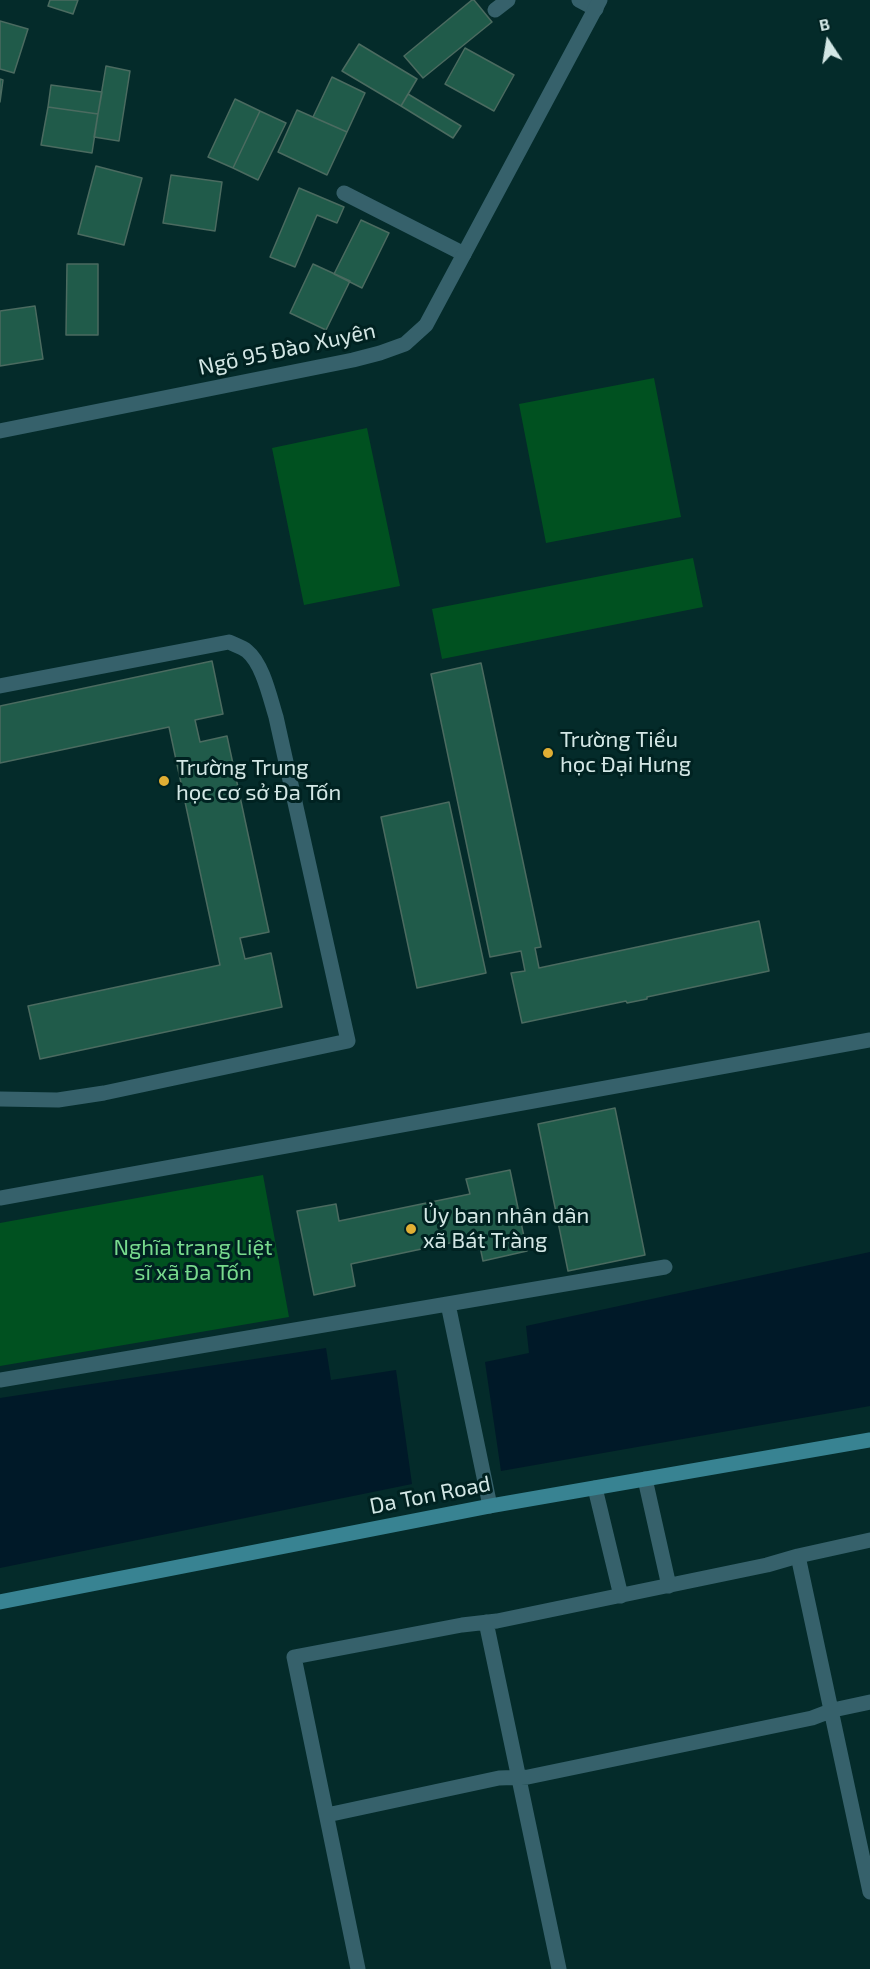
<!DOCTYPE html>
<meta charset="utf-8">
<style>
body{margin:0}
#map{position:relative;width:870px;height:1969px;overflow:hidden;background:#042b2a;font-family:"Exo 2",sans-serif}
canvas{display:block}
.north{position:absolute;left:798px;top:12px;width:60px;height:60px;-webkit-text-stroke:4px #002221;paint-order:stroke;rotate:348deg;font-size:16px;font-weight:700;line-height:24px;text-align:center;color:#d3e7e5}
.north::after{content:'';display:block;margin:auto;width:21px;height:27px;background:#d3e7e5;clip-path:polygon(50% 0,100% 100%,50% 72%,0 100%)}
</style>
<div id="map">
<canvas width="870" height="1969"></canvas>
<div class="north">B</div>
</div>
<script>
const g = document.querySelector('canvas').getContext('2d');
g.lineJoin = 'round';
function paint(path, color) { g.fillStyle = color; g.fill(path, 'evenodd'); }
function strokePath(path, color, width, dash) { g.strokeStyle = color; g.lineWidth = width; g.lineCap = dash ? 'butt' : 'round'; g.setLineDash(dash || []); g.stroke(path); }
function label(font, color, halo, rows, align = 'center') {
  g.font = font + ' "Exo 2",sans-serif'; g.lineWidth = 6; g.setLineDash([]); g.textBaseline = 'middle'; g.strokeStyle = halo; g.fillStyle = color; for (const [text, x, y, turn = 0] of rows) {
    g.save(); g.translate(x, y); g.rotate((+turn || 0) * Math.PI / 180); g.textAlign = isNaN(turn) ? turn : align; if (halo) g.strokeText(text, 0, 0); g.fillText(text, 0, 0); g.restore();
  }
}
const green = new Path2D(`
 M 654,378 L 681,517 L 546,543 L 519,404 Z
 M 367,428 L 400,586 L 304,605 L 272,448 Z
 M 693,558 L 703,607 L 442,659 L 432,609 Z
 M 263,1175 L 289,1317 L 0,1366 L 0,1223 Z`);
const water = new Path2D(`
 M 870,1252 L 870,1406 L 501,1471 L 485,1362 L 529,1353 L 526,1326 Z
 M 326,1348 L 331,1380 L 396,1370 L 412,1484 L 0,1568 L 0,1398 Z`);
const building = new Path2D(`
 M 50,0 L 78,0 L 73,14 L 48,6 Z
 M 472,0 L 474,0 L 492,22 L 423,78 L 404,56 Z
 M 0,21 L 28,29 L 14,73 L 0,69 Z
 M 359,44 L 417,79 L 401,106 L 342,71 Z
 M 465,48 L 514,75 L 494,111 L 445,84 Z
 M 106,66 L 130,71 L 119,141 L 94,137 Z
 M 332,77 L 365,93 L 347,132 L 313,117 Z
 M 0,79 L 3,80 L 0,102 Z
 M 51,85 L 102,92 L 98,114 L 48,107 Z
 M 408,94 L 461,126 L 453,138 L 401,106 Z
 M 235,99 L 260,111 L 233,168 L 208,157 Z
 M 48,107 L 98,114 L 92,153 L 41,145 Z
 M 297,110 L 347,132 L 327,175 L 278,152 Z
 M 260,111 L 286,123 L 258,180 L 233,168 Z
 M 96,166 L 142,178 L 124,245 L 78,234 Z
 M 171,175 L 222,182 L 215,231 L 163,223 Z
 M 299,188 L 344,207 L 337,223 L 317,215 L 295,267 L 270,257 Z
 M 361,220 L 389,233 L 362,288 L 334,274 Z
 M 67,264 L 98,264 L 98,335 L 66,335 Z
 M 313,264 L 350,281 L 326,330 L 290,313 Z
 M 35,306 L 43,359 L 0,366 L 0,311 Z
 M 212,661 L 223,714 L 195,720 L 200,742 L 227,736 L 269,932 L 240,938 L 245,959 L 271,953 L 282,1007 L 40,1059 L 28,1006 L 220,965 L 169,727 L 0,763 L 0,706 Z
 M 481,663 L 541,947 L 535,948 L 539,968 L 759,921 L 769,971 L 647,997 L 647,999 L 627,1003 L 626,1001 L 522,1023 L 511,973 L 525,971 L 521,951 L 490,957 L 431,674 Z
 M 449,802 L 486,973 L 417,988 L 381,817 Z
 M 615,1108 L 645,1255 L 568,1271 L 538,1124 Z
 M 510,1170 L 527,1251 L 483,1261 L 478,1237 L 351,1264 L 355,1286 L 314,1295 L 297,1211 L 336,1204 L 339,1221 L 470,1194 L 466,1179 Z`);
const lane = new Path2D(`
 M 579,0 L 596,9
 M 495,10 L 508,0
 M 344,193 L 464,254
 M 0,686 L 229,642 C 235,645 242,647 247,651 C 263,664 270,698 276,717 L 348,1041 L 104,1093 L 58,1100 L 0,1099
 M 448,1304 L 490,1506
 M 0,1380 L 665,1267
 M 645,1479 L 669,1586
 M 595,1488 L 621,1596
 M 798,1556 L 870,1892
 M 486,1622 L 559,1969
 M 327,1815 L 499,1778 L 528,1777 L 812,1718 L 833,1710 L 870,1702
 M 358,1969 L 294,1657 L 462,1625 L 497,1621 L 767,1565 L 798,1556 L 870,1540`);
const street = new Path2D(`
 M 0,431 L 353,360 L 380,353 L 405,344 L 426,325 L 600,0
 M 0,1198 L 870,1040`);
const secondary = new Path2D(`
 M 0,1602 L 490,1506 L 870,1440`);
const markers = [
 [548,753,6,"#e1af34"],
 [164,781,6,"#e1af34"],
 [411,1229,6,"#e1af34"]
];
const streetNames = [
 ["Ngõ 95 Đào Xuyên",287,349,-12],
 ["Da Ton Road",430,1495,-11]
];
const poiNames = [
 ["Trường Tiểu",560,740],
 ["học Đại Hưng",560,765],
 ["Trường Trung",176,768],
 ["học cơ sở Đa Tốn",176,793],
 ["Ủy ban nhân dân",423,1216],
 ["xã Bát Tràng",423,1241]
];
const parkNames = [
 ["Nghĩa trang Liệt",193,1248],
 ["sĩ xã Đa Tốn",193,1273]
];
paint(green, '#005120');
paint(water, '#001928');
paint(building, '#205b4a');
strokePath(building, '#4b6b60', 1.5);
strokePath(lane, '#36616b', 15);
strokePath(street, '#36616b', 15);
strokePath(secondary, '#388392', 15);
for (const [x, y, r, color] of markers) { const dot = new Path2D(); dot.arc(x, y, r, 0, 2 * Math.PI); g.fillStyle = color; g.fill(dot); strokePath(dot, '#002221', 2); }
label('22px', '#d3e7e5', '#002221', streetNames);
label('22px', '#d3e7e5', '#002221', poiNames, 'left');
label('22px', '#78db8e', '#002221', parkNames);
</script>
